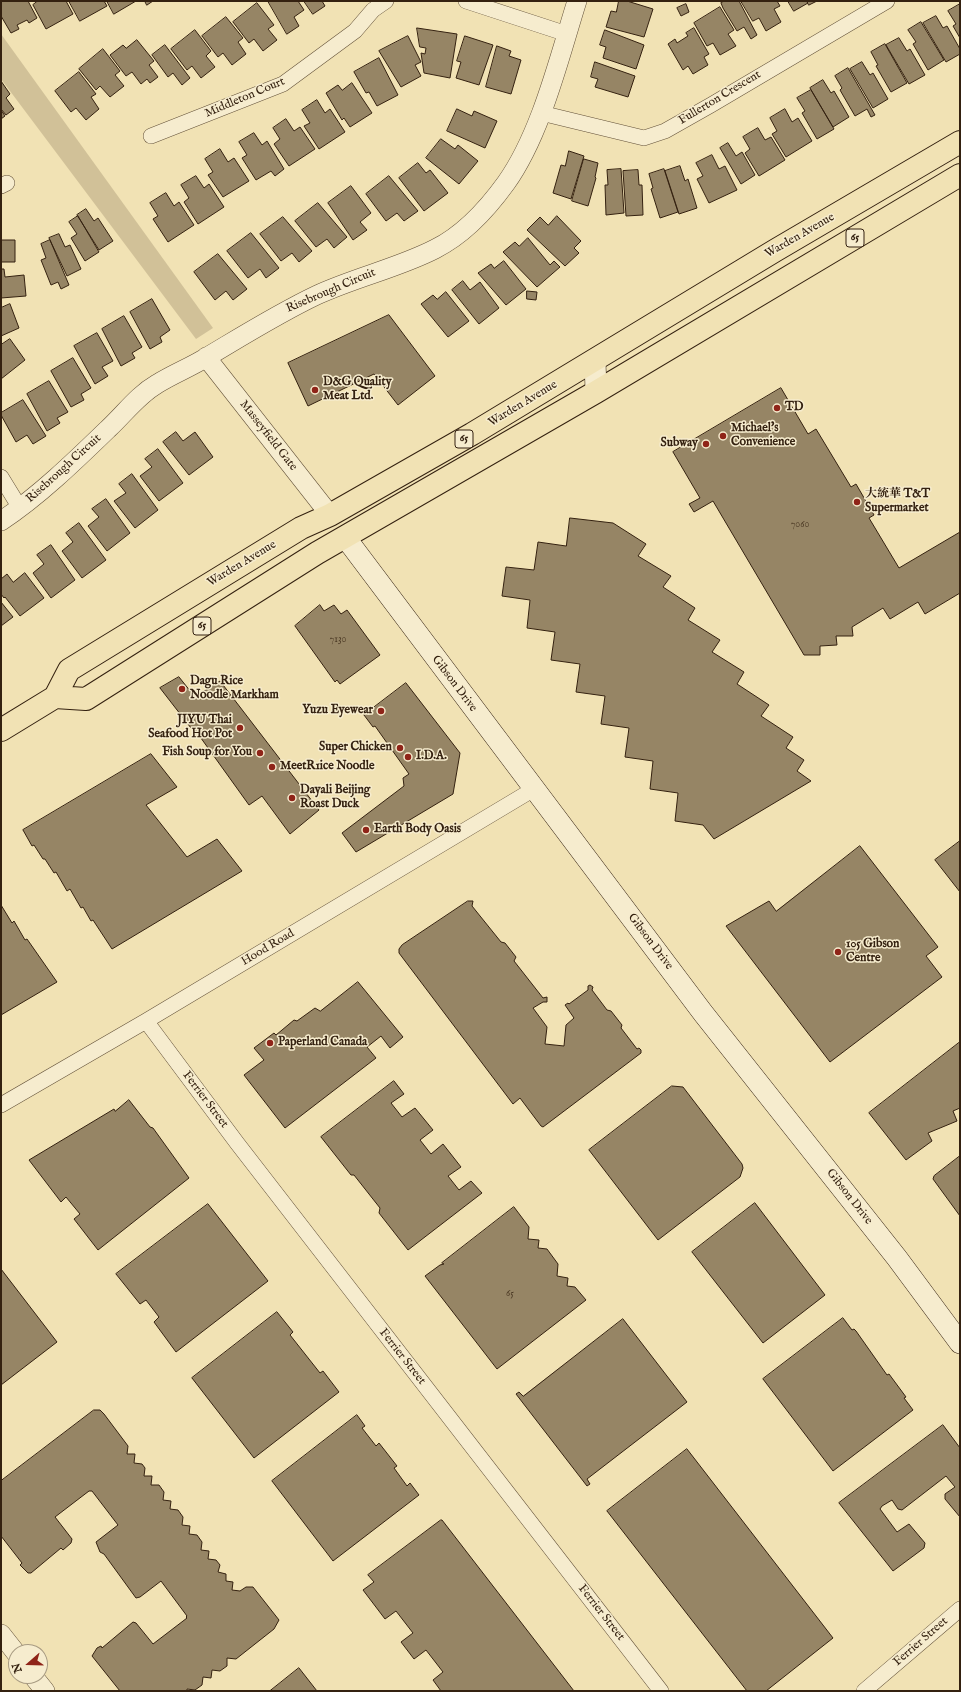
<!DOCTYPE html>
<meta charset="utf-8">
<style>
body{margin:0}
#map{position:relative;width:961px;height:1692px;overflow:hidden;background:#f1e2b4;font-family:"IM FELL English",serif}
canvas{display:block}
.frame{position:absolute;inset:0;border:2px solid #342110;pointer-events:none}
.north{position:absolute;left:8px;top:1644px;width:40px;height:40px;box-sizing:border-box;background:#f6ecce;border:1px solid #a89b82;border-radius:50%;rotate:250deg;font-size:11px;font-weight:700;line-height:16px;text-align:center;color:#342110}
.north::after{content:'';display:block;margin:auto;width:14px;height:18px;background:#8f2418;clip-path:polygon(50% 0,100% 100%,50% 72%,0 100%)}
</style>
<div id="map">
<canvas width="961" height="1692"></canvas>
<div class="frame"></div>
<div class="north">N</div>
</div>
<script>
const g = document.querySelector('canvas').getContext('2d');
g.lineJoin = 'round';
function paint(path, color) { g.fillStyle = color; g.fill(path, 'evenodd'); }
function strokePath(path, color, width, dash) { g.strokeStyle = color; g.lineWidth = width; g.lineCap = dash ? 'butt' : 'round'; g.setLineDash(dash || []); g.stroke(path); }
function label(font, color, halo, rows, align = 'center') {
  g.font = font + ' "IM FELL English","Noto Serif SC",serif'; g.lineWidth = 3; g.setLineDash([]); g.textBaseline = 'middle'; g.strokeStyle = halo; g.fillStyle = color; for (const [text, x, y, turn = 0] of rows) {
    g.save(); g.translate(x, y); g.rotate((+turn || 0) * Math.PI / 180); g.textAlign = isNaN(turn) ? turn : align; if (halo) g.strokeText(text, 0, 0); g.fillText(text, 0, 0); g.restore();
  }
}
const green = new Path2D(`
 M 1,34 L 213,328 L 196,339 L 1,79 Z`);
const building = new Path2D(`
 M 1,1 L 28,1 L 37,18 L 29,23 L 27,20 L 17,25 L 19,29 L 11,33 L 1,16 Z
 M 38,1 L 66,1 L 73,14 L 46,29 L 33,5 Z
 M 69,1 L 104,1 L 107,6 L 80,21 Z
 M 107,1 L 136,1 L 114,14 Z
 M 145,1 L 153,1 L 147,5 Z
 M 268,1 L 298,1 L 304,10 L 294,17 L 299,26 L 287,34 Z
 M 304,1 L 322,1 L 325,6 L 313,14 Z
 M 619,1 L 627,1 L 653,9 L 644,37 L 606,27 L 611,11 L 616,12 Z
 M 725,1 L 739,1 L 757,35 L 751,39 L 744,27 L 737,31 L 723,8 L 721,3 Z
 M 741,1 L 777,1 L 780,6 L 774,9 L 781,22 L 766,31 L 759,18 L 753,21 Z
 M 788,1 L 806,1 L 808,3 L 794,11 Z
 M 807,1 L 817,1 L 809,5 Z
 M 257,3 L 274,25 L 268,29 L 277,40 L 263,51 L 254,39 L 249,43 L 233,22 Z
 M 686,4 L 689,12 L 681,16 L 677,8 Z
 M 960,4 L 960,38 L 953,26 L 956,24 L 948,11 Z
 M 720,7 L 734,30 L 728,34 L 736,46 L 720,55 L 713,43 L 707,46 L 694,23 Z
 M 936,16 L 943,28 L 947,26 L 960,49 L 960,54 L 946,62 L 923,23 Z
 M 226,17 L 243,38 L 238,42 L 246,54 L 232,65 L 223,53 L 218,57 L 202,36 Z
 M 921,22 L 944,60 L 928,70 L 913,44 L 916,42 L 908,30 Z
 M 417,28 L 457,34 L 450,78 L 424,73 L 421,53 L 425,54 L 426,48 L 420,47 Z
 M 694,28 L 709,54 L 704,57 L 708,65 L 693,74 L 688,66 L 683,70 L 668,44 L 675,39 L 677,43 L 688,36 L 686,33 Z
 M 195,30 L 211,51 L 206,56 L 215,67 L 201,78 L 192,66 L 187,70 L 171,49 Z
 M 605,30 L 644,45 L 636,69 L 603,58 L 606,47 L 600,45 Z
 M 408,36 L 421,62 L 415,65 L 421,76 L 401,87 L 379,51 Z
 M 465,36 L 493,45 L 479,85 L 456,78 L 461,62 L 457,61 Z
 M 899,38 L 907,51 L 910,49 L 925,75 L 909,84 L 886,45 Z
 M 137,40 L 154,61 L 149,65 L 158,77 L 150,83 L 147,79 L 141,84 L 132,72 L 126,76 L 110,55 L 123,45 L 126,48 Z
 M 885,44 L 907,83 L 891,92 L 876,66 L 878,65 L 871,52 Z
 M 165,45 L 190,78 L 182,85 L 173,73 L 168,77 L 152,55 Z
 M 497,46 L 511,51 L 509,56 L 521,60 L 511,94 L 486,87 Z
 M 103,49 L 120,71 L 115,75 L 124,86 L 110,97 L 100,86 L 96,90 L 79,69 Z
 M 379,58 L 398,95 L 377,106 L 369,92 L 366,93 L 354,72 Z
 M 595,62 L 635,76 L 628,97 L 595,87 L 598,79 L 591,77 Z
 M 862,62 L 870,75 L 873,73 L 888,99 L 873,108 L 850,69 Z
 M 848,68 L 875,115 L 871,117 L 867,109 L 855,116 L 840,90 L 842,88 L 835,76 Z
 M 79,72 L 96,94 L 91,97 L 99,109 L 86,120 L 76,108 L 71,112 L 55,91 Z
 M 823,80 L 831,93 L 834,91 L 849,117 L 833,127 L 810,88 Z
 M 1,81 L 10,94 L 6,98 L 14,109 L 6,115 L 1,109 Z
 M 352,83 L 372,113 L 350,127 L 344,118 L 342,120 L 326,93 L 338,85 L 342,90 Z
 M 811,90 L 834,129 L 817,139 L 802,113 L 805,111 L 797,98 Z
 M 317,100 L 325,113 L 330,109 L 345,132 L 319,149 L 304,126 L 310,123 L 302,110 Z
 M 457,109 L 472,116 L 474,111 L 497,121 L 485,148 L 447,131 Z
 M 785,109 L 792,122 L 798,118 L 812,141 L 786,157 L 772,134 L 777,131 L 770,118 Z
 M 1,110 L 5,116 L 1,119 Z
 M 286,119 L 294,131 L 300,127 L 315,149 L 289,166 L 274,144 L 280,139 L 273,128 Z
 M 758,128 L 765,140 L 771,137 L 785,160 L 759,176 L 745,153 L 750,149 L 743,137 Z
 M 254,133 L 262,145 L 267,141 L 284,169 L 275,176 L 271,171 L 256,180 L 242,158 L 247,155 L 239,142 Z
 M 441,139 L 455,149 L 458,145 L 478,161 L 459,184 L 426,158 Z
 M 728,143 L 736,156 L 742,152 L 755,175 L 741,184 L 720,148 Z
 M 220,149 L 228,162 L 234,158 L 249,181 L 223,197 L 208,175 L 213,172 L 205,159 Z
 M 569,151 L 584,156 L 571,199 L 553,193 L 561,165 L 565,166 Z
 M 712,155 L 719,169 L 725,166 L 737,190 L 709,203 L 697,179 L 703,176 L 696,163 Z
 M 584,159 L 598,163 L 595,177 L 596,178 L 588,206 L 572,201 Z
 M 418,163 L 426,173 L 430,170 L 448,193 L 424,211 L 399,178 Z
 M 680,166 L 685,181 L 688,179 L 697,208 L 679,214 L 665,171 Z
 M 621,169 L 624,213 L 606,215 L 605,185 L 608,185 L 607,170 Z
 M 664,169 L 678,212 L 660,218 L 651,189 L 653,188 L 649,174 Z
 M 638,170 L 639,185 L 642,185 L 643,215 L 626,216 L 623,171 Z
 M 196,176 L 204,188 L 209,184 L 224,207 L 198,224 L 184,202 L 189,198 L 181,185 Z
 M 389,176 L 418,211 L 404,221 L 397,213 L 386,221 L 366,194 Z
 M 351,186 L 371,213 L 360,222 L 367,230 L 353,240 L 328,203 Z
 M 166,193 L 174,206 L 179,202 L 194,225 L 168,242 L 153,219 L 158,216 L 150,203 Z
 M 318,203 L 347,237 L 334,248 L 327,239 L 316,247 L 295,221 Z
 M 86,209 L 94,221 L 98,218 L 113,241 L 99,250 L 77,215 Z
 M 78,216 L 99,252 L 85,261 L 71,238 L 77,234 L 69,222 Z
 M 557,216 L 581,241 L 574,248 L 579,253 L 565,266 L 527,230 L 540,217 L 548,225 Z
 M 283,217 L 312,251 L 299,262 L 292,253 L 281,261 L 260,234 Z
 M 251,233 L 279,268 L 266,278 L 260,269 L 248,278 L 227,251 Z
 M 59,234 L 65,247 L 70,245 L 81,269 L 67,276 L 49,238 Z
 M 528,238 L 550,265 L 554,261 L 560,267 L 537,287 L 503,252 L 515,242 L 519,246 Z
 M 1,240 L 15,240 L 15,262 L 1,262 Z
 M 50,240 L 69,285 L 61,289 L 58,282 L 51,285 L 41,260 L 46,258 L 41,244 Z
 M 218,254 L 247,289 L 233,300 L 226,291 L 215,300 L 194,272 Z
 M 504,261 L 526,289 L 506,305 L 478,273 L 491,264 L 494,268 Z
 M 1,269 L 4,269 L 5,277 L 24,275 L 26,296 L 1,298 Z
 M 463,281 L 470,290 L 480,282 L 499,308 L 479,324 L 452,290 Z
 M 527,291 L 537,292 L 536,300 L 527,299 Z
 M 446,292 L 469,321 L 448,337 L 421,304 L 433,295 L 437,299 Z
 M 152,299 L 170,330 L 160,337 L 162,342 L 150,349 L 130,312 Z
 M 10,304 L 19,328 L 1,336 L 1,308 Z
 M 389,315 L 435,376 L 398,405 L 374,374 L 308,406 L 288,363 Z
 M 124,316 L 142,347 L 132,353 L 135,358 L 121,366 L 102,329 Z
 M 97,333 L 113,361 L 102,367 L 108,376 L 95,384 L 74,346 Z
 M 10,339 L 25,360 L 1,379 L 1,345 Z
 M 73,358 L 91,388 L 81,394 L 84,400 L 71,407 L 51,371 Z
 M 49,381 L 68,412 L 57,418 L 60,423 L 47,431 L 27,394 Z
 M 781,388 L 808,434 L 816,429 L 851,487 L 856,484 L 874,515 L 869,518 L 899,568 L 960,532 L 960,593 L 925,614 L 918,602 L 890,619 L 883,608 L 852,627 L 853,636 L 836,636 L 837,645 L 820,646 L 820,655 L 804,655 L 713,501 L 694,512 L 689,504 L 700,498 L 673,452 Z
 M 23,400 L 46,436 L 33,444 L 27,435 L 16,442 L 1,415 L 1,413 Z
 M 176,432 L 183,441 L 195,432 L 213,457 L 189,475 L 163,442 Z
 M 158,449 L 183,483 L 159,501 L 140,476 L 152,467 L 145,459 Z
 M 132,474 L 158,510 L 135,528 L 114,501 L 126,493 L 119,484 Z
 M 106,499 L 130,533 L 107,551 L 88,526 L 99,517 L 92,509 Z
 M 570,518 L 613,523 L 646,544 L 638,556 L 671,576 L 663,587 L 695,608 L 688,620 L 720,640 L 712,652 L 744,672 L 737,684 L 769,705 L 761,716 L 793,737 L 786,748 L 804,760 L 797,771 L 811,781 L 714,839 L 703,825 L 675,821 L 678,793 L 650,789 L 653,761 L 625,757 L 629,728 L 601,724 L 605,696 L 576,692 L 580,664 L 551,660 L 555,632 L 527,628 L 530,600 L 502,596 L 506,567 L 534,570 L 538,542 L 566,546 Z
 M 79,523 L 106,560 L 82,578 L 62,551 L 73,542 L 66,533 Z
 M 51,545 L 75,580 L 51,598 L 33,573 L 44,564 L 37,555 Z
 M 25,573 L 44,598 L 20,616 L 5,597 L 4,598 L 1,594 L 1,579 L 7,574 L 13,582 Z
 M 1,602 L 13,617 L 1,626 Z
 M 320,605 L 324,611 L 334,605 L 341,614 L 347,610 L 380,655 L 340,684 L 337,680 L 335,682 L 295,626 Z
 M 179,677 L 195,697 L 220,681 L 319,810 L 290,834 L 262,796 L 249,805 L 193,727 L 191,728 L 160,688 Z
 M 406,683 L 460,753 L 453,794 L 356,852 L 342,833 L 404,786 L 403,778 L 409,774 L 375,726 L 373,727 L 364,715 Z
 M 151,754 L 177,787 L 146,805 L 187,857 L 217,839 L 242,871 L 112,949 L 93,920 L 91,921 L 83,907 L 81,908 L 70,889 L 67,891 L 56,872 L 54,873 L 45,859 L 43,859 L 34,845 L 32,846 L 23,830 Z
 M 960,841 L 960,892 L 935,860 Z
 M 860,846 L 938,947 L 926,956 L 942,977 L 830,1062 L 726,926 L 769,901 L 776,911 Z
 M 468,901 L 473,901 L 472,906 L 501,942 L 505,943 L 516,957 L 514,961 L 543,998 L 547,997 L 547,1002 L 543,1002 L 533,1008 L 547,1027 L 545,1044 L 564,1046 L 566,1025 L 574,1018 L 565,1005 L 568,1003 L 569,1004 L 588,990 L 588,986 L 590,985 L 593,987 L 592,990 L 607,1010 L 611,1011 L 622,1025 L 621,1028 L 637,1049 L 639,1048 L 641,1050 L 641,1053 L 543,1127 L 541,1126 L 520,1098 L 513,1104 L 399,953 L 399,949 L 402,945 Z
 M 1,905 L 12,923 L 14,921 L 25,940 L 27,939 L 57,982 L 1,1015 Z
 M 358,982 L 403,1037 L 390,1048 L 381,1036 L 367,1047 L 376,1058 L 285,1128 L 244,1075 L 264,1060 L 254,1048 L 274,1033 L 276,1035 L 294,1020 L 297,1021 L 315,1008 L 320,1011 Z
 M 960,1042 L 960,1108 L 953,1111 L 957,1121 L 928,1133 L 932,1141 L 906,1160 L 869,1113 Z
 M 394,1081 L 404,1094 L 391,1103 L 402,1117 L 415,1108 L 433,1130 L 420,1140 L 431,1154 L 443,1144 L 461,1167 L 448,1176 L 459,1190 L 471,1181 L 482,1193 L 408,1250 L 379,1213 L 380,1208 L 354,1175 L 351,1175 L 321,1137 Z
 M 672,1086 L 683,1087 L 742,1164 L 743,1168 L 740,1177 L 658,1240 L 589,1150 Z
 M 129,1100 L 150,1127 L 153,1128 L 189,1178 L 98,1250 L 74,1219 L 80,1214 L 66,1197 L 61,1202 L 29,1160 L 114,1109 L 115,1111 Z
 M 960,1156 L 960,1216 L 933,1179 L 934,1176 Z
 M 755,1203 L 825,1295 L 763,1343 L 692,1252 Z
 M 208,1204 L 268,1281 L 176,1352 L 154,1322 L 159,1317 L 146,1300 L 140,1304 L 116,1274 Z
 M 514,1207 L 529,1227 L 528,1239 L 539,1240 L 538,1248 L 547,1249 L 558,1264 L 557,1276 L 568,1278 L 567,1286 L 575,1287 L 586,1300 L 497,1369 L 425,1276 L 440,1265 L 444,1264 L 442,1263 Z
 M 1,1269 L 57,1342 L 1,1385 Z
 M 277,1312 L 293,1332 L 290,1335 L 320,1373 L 323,1371 L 339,1392 L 254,1458 L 192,1378 Z
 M 843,1318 L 852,1330 L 854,1329 L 856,1331 L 887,1375 L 889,1374 L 906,1397 L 904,1398 L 913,1410 L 833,1471 L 763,1379 Z
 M 623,1319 L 687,1402 L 587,1479 L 590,1484 L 587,1486 L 516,1394 L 519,1392 L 523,1396 Z
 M 94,1410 L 100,1410 L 104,1414 L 128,1446 L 127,1454 L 135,1454 L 134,1463 L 142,1464 L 145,1468 L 144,1476 L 152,1476 L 151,1485 L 159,1485 L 164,1492 L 163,1500 L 171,1501 L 170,1509 L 178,1510 L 183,1517 L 182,1525 L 190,1526 L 189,1534 L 197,1535 L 202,1542 L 201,1550 L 209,1551 L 208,1559 L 216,1560 L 220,1565 L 218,1572 L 226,1574 L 226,1581 L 233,1582 L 232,1590 L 240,1591 L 246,1587 L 253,1587 L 279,1620 L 274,1629 L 236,1659 L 227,1658 L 227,1666 L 220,1671 L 212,1670 L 211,1678 L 203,1677 L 202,1685 L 195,1690 L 187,1689 L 187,1691 L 120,1691 L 92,1656 L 97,1648 L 101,1646 L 102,1648 L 133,1622 L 136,1623 L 153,1644 L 187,1618 L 186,1617 L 187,1616 L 161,1581 L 140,1597 L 136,1598 L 104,1554 L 100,1552 L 96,1542 L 118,1525 L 92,1491 L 89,1491 L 55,1517 L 72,1539 L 71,1543 L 63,1550 L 61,1548 L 31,1573 L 28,1573 L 20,1565 L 22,1563 L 1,1536 L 1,1481 Z
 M 357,1415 L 365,1426 L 362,1428 L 376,1446 L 379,1443 L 397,1466 L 394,1468 L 407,1486 L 410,1483 L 419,1495 L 333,1561 L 272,1481 Z
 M 943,1425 L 960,1448 L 960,1517 L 945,1499 L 945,1494 L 955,1487 L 946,1476 L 902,1510 L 898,1509 L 892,1500 L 882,1506 L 880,1509 L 897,1532 L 909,1524 L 925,1543 L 924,1548 L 893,1571 L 839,1503 Z
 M 687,1449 L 833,1638 L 766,1691 L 747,1691 L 607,1511 Z
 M 441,1520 L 442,1520 L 574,1691 L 441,1691 L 433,1680 L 443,1672 L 426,1650 L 414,1659 L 401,1642 L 413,1633 L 396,1611 L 385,1619 L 363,1590 L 374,1582 L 368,1575 Z
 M 299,1668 L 317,1691 L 270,1691 Z`);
const minor = new Path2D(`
 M 466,1 L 567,34
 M 541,113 L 644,138 L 665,131 L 711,105 L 887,1
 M 151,136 L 283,84 L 355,31 L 373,10 L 386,1
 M 1,186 L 7,183
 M 1,477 L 20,508
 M 146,1021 L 237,1143 L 661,1691
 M 1,1105 L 146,1021 L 534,789
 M 864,1691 L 960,1609`);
const tertiary = new Path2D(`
 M 206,357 L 330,515
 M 1,521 C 38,497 77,459 109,428 C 125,413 138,395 157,384 C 173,374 191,367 207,357 C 244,335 279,313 317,295 C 356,277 398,268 435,249 C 463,235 488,208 506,183 C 541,134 559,58 577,1
 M 1,1634 L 16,1653
 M 33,1676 L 45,1691`);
const secondary = new Path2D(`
 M 595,360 L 596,392
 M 345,537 L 703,1013 L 897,1258 L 960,1343`);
const primary = new Path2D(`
 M 55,697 L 86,699 L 317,553 L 596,392 L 960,175
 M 1,730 L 55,697 L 69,670 L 301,528 L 330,515 L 472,434 L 776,250 L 960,142`);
const markers = [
 [315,390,4,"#8f2418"],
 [777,408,4,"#8f2418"],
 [723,436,4,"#8f2418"],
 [706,444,4,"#8f2418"],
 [857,502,4,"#8f2418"],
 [182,689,4,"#8f2418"],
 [381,711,4,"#8f2418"],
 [240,728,4,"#8f2418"],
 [400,748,4,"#8f2418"],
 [260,753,4,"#8f2418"],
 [408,757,4,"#8f2418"],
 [272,767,4,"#8f2418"],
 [292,798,4,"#8f2418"],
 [366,830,4,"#8f2418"],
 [838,952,4,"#8f2418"],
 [270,1043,4,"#8f2418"]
];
const numberNames = [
 ["7060",800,525],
 ["7130",338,640],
 ["65",510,1294]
];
const shields = [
 [855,238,18],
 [464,439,18],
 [202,626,18]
];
const shieldNames = [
 ["65",855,238],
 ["65",464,439],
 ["65",202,626]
];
const streetNames = [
 ["Middleton Court",245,98,-23],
 ["Fullerton Crescent",720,98,-31],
 ["Warden Avenue",800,236,-30],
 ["Risebrough Circuit",331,291,-23],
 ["Warden Avenue",523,404,-31],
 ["Masseyfield Gate",268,436,52],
 ["Risebrough Circuit",64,469,-42],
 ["Warden Avenue",242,564,-31],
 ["Gibson Drive",454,684,53],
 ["Gibson Drive",650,942,53],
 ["Hood Road",268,948,-31],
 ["Ferrier Street",205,1100,53],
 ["Gibson Drive",849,1197,52],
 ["Ferrier Street",402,1357,52],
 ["Ferrier Street",601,1613,52],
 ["Ferrier Street",921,1642,-41]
];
const poiNames = [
 ["D&G Quality",323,383],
 ["Meat Ltd.",323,397],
 ["TD",785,408],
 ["Michael's",731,429],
 ["Convenience",731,443],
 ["Subway",698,444,"right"],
 ["大統華 T&T",865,495],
 ["Supermarket",865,509],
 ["Dagu Rice",190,682],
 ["Noodle Markham",190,696],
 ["Yuzu Eyewear",373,711,"right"],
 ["JIYU Thai",232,721,"right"],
 ["Seafood Hot Pot",232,735,"right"],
 ["Super Chicken",392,748,"right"],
 ["Fish Soup for You",252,753,"right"],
 ["I.D.A.",416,757],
 ["MeetR1ice Noodle",280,767],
 ["Dayali Beijing",300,791],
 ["Roast Duck",300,805],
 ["Earth Body Oasis",374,830],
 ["105 Gibson",846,945],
 ["Centre",846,959],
 ["Paperland Canada",278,1043]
];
paint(green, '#d1c198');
paint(building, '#968565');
strokePath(building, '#342110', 1);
strokePath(minor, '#635139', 16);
strokePath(tertiary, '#635139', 20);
strokePath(secondary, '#342110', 22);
strokePath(primary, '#342110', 24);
strokePath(minor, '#f6ecce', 15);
strokePath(tertiary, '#f6ecce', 19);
strokePath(secondary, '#f6ecce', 21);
strokePath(primary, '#f1e2b4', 22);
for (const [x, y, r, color] of markers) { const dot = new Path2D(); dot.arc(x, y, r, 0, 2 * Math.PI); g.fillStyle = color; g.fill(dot); strokePath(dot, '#f6ecce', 1.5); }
label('10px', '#4c3a25', null, numberNames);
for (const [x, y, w] of shields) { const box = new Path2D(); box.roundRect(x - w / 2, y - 9, w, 18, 3); g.fillStyle = '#f6ecce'; g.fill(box); strokePath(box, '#342110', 1); }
label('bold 11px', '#342110', null, shieldNames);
label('12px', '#342110', '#f6ecce', streetNames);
label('bold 12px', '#342110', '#f6ecce', poiNames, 'left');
</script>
